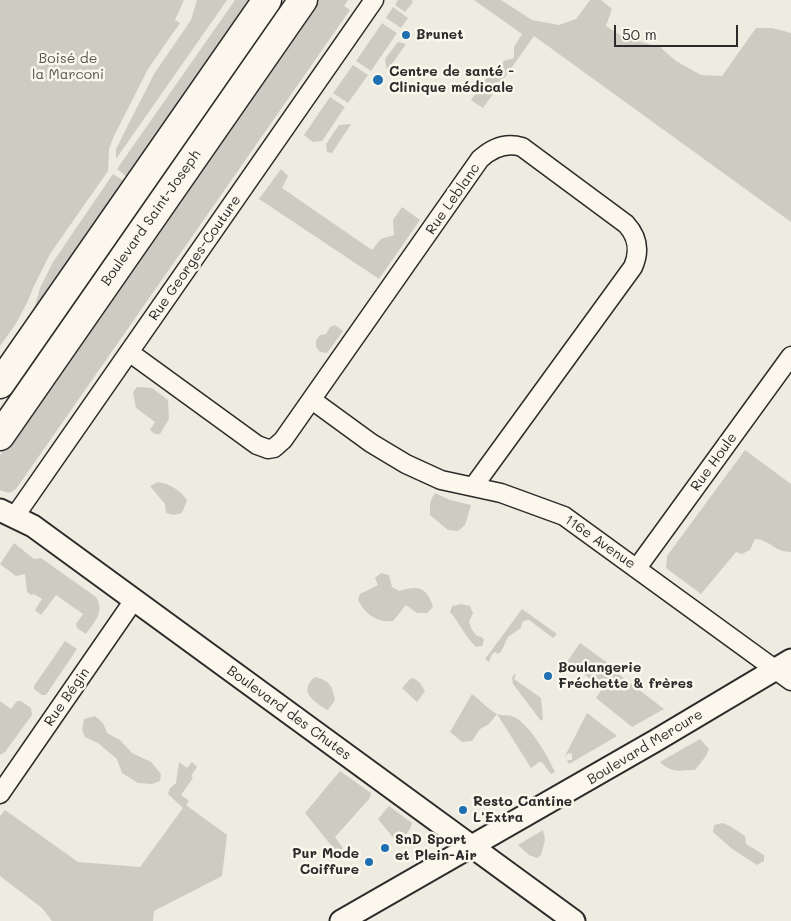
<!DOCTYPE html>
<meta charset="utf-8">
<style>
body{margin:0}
#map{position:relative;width:791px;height:921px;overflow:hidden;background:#eeebe0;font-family:Mali,sans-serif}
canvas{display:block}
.scale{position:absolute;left:614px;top:25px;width:124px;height:22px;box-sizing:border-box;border:2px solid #2b2b2b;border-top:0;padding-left:6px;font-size:15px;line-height:18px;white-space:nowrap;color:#2b2b2b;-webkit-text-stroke:4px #fbf7ec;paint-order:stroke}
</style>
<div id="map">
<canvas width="791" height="921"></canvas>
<div class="scale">50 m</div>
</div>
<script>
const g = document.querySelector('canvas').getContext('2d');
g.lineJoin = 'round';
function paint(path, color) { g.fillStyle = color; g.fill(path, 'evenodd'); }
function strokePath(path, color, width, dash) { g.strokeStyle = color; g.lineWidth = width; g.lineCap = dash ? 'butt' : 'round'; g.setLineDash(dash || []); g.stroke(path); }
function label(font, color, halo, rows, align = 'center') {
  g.font = font + ' Mali,sans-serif'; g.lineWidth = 5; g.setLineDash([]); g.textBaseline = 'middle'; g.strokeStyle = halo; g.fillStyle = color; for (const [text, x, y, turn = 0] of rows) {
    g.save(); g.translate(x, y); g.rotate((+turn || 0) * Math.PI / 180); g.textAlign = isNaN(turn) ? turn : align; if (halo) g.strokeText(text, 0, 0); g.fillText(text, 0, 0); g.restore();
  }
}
const green = new Path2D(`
 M 0,0 L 184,0 L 175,20 L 180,23 L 148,69 L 114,136 L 109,149 L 108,171 L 50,254 L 33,288 L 28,301 L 15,325 L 0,346 Z
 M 197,0 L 227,0 L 116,159 L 116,149 L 154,74 L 191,20 Z
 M 235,0 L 250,0 L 127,177 L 117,169 Z
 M 316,0 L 348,0 L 344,6 L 350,10 L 16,489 C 10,494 7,493 0,490 L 0,455 Z
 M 398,0 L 412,0 L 413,2 L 405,12 L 395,5 Z
 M 474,0 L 501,0 L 532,20 L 559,25 L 576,19 L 590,0 L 601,0 L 612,9 L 606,26 L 623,37 L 660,47 L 676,61 L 701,75 L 722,76 L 756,28 L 772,28 L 791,33 L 791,222 L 534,36 L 483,108 L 471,100 L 479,89 L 484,91 L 488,86 L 483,83 L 491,71 L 495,74 L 504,61 L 514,58 L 514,47 L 522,34 Z
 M 393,7 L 408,18 L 401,28 L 386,18 Z
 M 382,23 L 397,33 L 371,71 L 356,61 Z
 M 398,42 L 406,44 L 387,71 L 385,59 Z
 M 353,65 L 368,75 L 348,103 L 333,93 Z
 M 330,97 L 345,107 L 322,141 L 313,142 L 304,135 Z
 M 351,124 L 332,153 L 327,152 L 326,144 L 339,125 Z
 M 281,169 L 288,176 L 282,188 L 372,250 L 381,239 L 394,235 L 393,220 L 402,207 L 420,220 L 379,279 L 259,199 Z
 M 113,174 L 124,181 L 33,313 L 40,288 L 53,262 Z
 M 335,325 L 343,331 L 327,353 L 320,352 L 316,347 L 316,340 L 320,335 L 326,334 L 330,327 Z
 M 137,387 L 152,388 L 168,400 L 169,419 L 160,434 L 155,434 L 150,430 L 155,422 L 136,408 L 133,392 Z
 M 745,450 L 791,484 L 791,552 C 774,552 771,540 755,539 L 750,550 L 742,554 L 736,552 L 701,594 L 666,568 L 667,556 Z
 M 158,482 C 170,484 180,490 187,500 L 182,513 L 174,515 L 166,513 L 165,504 L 150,486 Z
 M 435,493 L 450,500 L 471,505 L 465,525 L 458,531 L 448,530 L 430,515 C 430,507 429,501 435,493 Z
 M 14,543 L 34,559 L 41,558 L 96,597 C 105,612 95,621 86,634 L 77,628 L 76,624 L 83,614 L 56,595 L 41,615 L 35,610 L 42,599 L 34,594 L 31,595 L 27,592 L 25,574 L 16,576 L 0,564 Z
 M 381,573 L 389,575 L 392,587 L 399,591 C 418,585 427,587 433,607 L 427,613 L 417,613 L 406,605 L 393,621 C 377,623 365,614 358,600 L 360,594 L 378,585 L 375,578 Z
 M 461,604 L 470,606 L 473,613 L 469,622 L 472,630 L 477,636 L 482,637 L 484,640 L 482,646 L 476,647 C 465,637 460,623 450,612 L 452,606 Z
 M 522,609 L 557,634 L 553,638 L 529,620 C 523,620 522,622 521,628 L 508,637 L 501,652 L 497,654 L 496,652 L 492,654 L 489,662 L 485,659 Z
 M 65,641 L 77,649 L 46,695 L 42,695 L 34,689 L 34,686 Z
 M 580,643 L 609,664 L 608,666 L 664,709 L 632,727 L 596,698 L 603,688 L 567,662 Z
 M 514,674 L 516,675 L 514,679 L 541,698 L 543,719 L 541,721 L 513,684 L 512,678 Z
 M 315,677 C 330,681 332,685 335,700 L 328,710 C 315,703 297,691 315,677 Z
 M 411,678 C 418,679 421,684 425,691 L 417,702 L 402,688 Z
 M 472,694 C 479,699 490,711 497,714 C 505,717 510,713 519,720 C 535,733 546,754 555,772 L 551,774 L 542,762 L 539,762 L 531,768 L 497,714 L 489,724 L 480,729 L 472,741 L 462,742 L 450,732 Z
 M 0,701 L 11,709 L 17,701 L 21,701 L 31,708 L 32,715 L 5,752 L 0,755 Z
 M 587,713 L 617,736 L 569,764 L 567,760 L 572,760 L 572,754 L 569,753 L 565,756 Z
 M 95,716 L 103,723 L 107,733 L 120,740 L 132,753 L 151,762 L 161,774 L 160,781 L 152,784 L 138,783 L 122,773 L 117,759 L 98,743 L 85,737 L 82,730 L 84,719 Z
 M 700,739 L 709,749 L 706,756 L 695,770 C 679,770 673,774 660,762 Z
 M 179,762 L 187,768 L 192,762 L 197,767 L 191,776 L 193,778 L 181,795 L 189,801 L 186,805 L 227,835 L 222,876 L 154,911 L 153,921 L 52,921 L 42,908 L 0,876 L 0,816 L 5,810 L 78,862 L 140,867 L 183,808 L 168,794 L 170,788 L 176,783 Z
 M 340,771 L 371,793 L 370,798 L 335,837 L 343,848 L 338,854 L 305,813 Z
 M 389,806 L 412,823 C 410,832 403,837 400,846 L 378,819 Z
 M 723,823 L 730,826 L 745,836 L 746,844 L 764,855 L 764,861 L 757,865 L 731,848 L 713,832 L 714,825 Z
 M 543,830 L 545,840 L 541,855 L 537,858 L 529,855 L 518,845 Z`);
const minor = new Path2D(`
 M 129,352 L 257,445 L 268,449 L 274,448 L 283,440 L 480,159 C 492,148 506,142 522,147 L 626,224 C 638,237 640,251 633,267 L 473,487
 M 312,400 L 371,443 L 406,464 L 441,480 L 501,493 L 564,516 L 791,681
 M 15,516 L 374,0
 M 637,568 L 791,356
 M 0,794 L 134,600`);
const tertiary = new Path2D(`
 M 0,510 L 33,526 L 574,921
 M 341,921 L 655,741 L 791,660`);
const primary = new Path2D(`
 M 0,384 L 267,0
 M 0,436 L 303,0`);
const markers = [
 [406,35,5,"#1f6fb2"],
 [378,80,6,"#1f6fb2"],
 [548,676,5,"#1f6fb2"],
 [463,810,5,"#1f6fb2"],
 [385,848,5,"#1f6fb2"],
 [369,862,5,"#1f6fb2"]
];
const poiNames = [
 ["Brunet",416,35],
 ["Centre de santé -",389,72],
 ["Clinique médicale",389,88],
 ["Boulangerie",558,668],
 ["Fréchette & frères",558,684],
 ["Resto Cantine",473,802],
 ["L'Extra",473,818],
 ["SnD Sport",395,840],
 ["et Plein-Air",395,856],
 ["Pur Mode",359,854,"right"],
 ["Coiffure",359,870,"right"]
];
const parkNames = [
 ["Boisé de",68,59],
 ["la Marconi",68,75]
];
const streetNames = [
 ["Rue Leblanc",453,199,-55],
 ["Boulevard Saint-Joseph",151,218,-55],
 ["Rue Georges-Couture",195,258,-55],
 ["Rue Houle",714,462,-54],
 ["116e Avenue",600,542,35],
 ["Rue Bégin",67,697,-55],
 ["Boulevard des Chutes",289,713,36],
 ["Boulevard Mercure",645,747,-31]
];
paint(green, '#cecbc2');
strokePath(minor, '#2b2b2b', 21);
strokePath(tertiary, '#2b2b2b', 25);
strokePath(primary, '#2b2b2b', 31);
strokePath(minor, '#fbf7ec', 18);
strokePath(tertiary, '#fbf7ec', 21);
strokePath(primary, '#fbf7ec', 28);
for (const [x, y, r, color] of markers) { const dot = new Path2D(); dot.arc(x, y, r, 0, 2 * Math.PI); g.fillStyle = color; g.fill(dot); strokePath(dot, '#fbf7ec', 2); }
label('bold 14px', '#2b2b2b', '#fbf7ec', poiNames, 'left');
label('14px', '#545351', '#fbf7ec', parkNames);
label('14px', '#2b2b2b', '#fbf7ec', streetNames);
</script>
